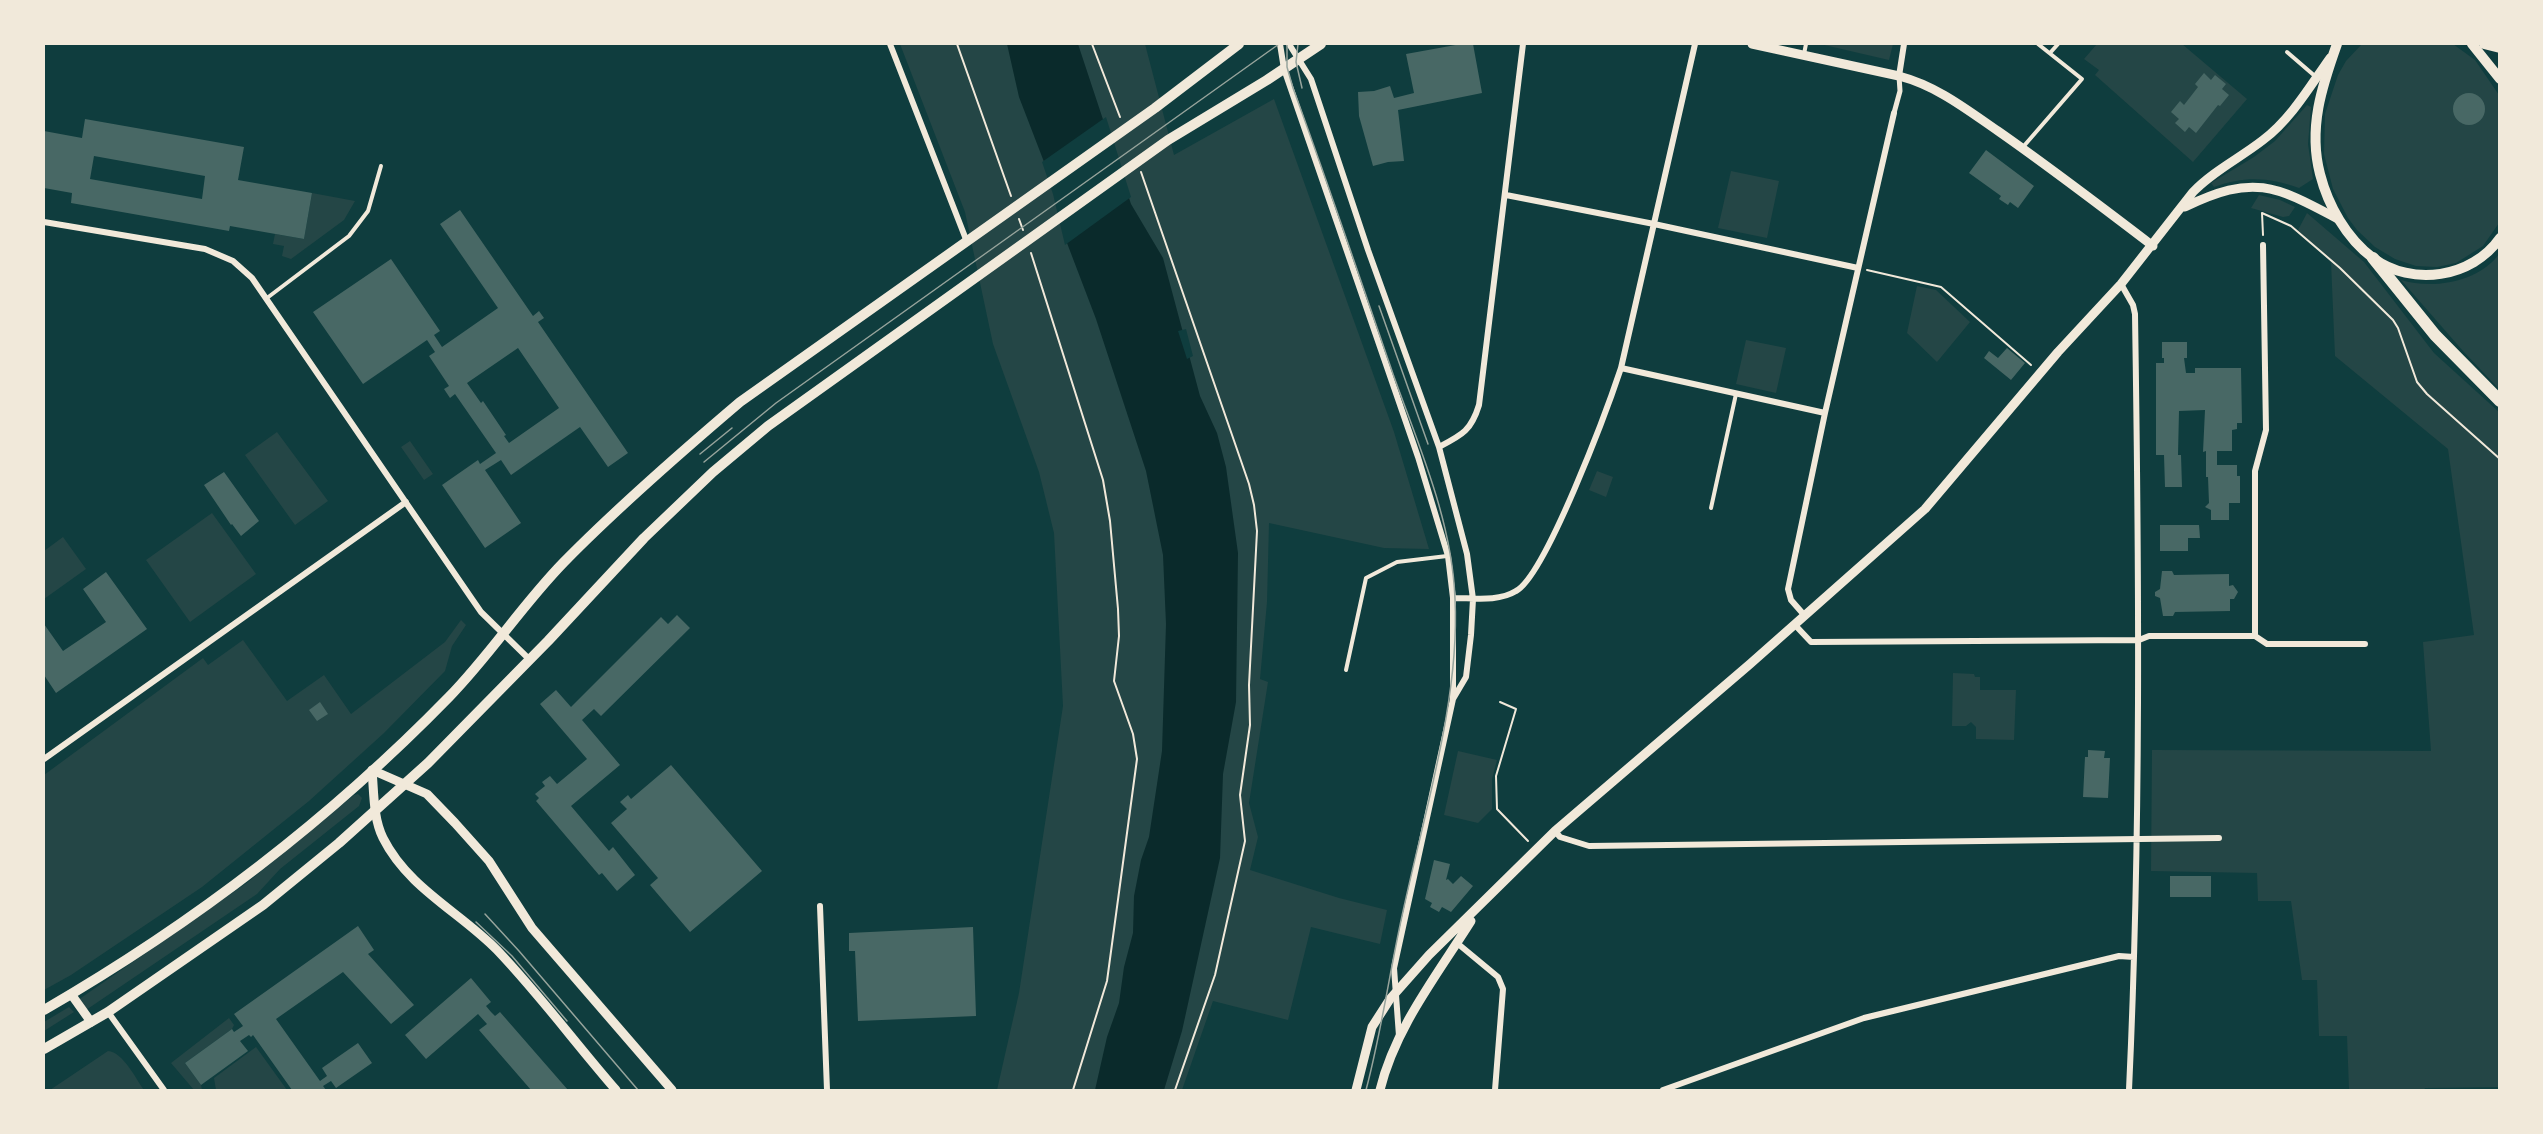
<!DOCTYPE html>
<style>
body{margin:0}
#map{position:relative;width:2543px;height:1134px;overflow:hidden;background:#0f3d3e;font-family:"PT Sans",sans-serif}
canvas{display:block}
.frame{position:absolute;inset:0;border:45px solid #f1e9da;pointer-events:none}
</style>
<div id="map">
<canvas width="2543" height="1134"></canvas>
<div class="frame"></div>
</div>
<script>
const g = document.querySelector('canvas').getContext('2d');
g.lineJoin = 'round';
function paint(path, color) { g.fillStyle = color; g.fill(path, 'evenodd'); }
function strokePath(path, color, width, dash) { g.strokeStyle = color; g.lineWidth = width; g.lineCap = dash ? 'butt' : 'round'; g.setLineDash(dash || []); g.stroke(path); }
const green = new Path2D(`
 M 900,44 L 1145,44 L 1174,155 L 1274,99 L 1394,432 L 1429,549 L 1384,548 L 1269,523 L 1267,602 L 1260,679 L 1268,682 L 1249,803 L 1258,837 L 1250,870 L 1339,898 L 1387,910 L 1380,944 L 1311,927 L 1288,1020 L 1213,1001 L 1182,1090 L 997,1090 L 1019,993 L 1063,706 L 1054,533 L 1039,472 L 993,344 L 965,212 Z
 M 1820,44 L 1893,44 L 1889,60 Z
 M 2097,44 L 2182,44 L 2247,99 L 2193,162 L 2095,75 L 2099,70 L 2084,59 Z
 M 2362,44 L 2453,44 L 2475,60 L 2499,95 L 2499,223 L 2483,246 L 2456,263 L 2437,267 L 2416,266 L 2395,259 L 2375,247 L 2357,230 L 2348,218 L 2333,189 L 2324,154 L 2325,114 L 2338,75 L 2346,61 Z
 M 2307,105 L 2311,107 L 2308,144 L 2313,179 L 2299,188 C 2269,177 2244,176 2214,187 L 2211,183 L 2254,157 L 2275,141 Z
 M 1731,171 L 1779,181 L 1767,238 L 1718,228 Z
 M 312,193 L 355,201 L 344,220 L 291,259 L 282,256 L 284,246 L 273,244 L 275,234 L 304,239 Z
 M 2259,195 L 2280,200 L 2295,207 L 2289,216 L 2283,217 L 2251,208 Z
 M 2307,213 L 2364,262 L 2434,353 L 2499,412 L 2499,1087 L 2425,1088 L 2424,1090 L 2349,1089 L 2347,1036 L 2319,1036 L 2317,980 L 2302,980 L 2291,901 L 2258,901 L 2257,873 L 2151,871 L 2152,750 L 2431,751 L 2423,642 L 2474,635 L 2448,449 L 2335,356 L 2331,262 L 2298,230 Z
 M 2499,254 L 2499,389 L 2463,351 L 2401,280 C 2432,290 2479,282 2499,254 Z
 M 1917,286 L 1936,290 L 1970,322 L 1937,362 L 1907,333 Z
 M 1746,340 L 1786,348 L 1776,393 L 1736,384 Z
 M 277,432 L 328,501 L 295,525 L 245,455 Z
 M 410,441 L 433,474 L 424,480 L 401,447 Z
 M 1597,471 L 1613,477 L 1606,497 L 1589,490 Z
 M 212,513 L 256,574 L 190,622 L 146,560 Z
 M 63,537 L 86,569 L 44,599 L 44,551 Z
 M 461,620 L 466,625 L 452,646 L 445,671 L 384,733 L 309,801 L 202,887 L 71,975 L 44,990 L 44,775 L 203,658 L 208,665 L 243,640 L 287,701 L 324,675 L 351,714 L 445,642 Z
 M 1953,673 L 1974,674 L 1975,677 L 1980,677 L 1980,690 L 2016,690 L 2014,740 L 1976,739 L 1976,727 L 1971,722 L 1966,726 L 1952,726 Z
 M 1458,751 L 1497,760 L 1492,779 L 1492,809 L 1478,823 L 1444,815 Z
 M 358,794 L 362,798 L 359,806 L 280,869 L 257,894 L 86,1010 L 78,1000 L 248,882 L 354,795 Z
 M 69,1007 L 74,1012 L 44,1031 L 44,1022 Z
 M 229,1018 L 234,1025 L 232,1029 L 185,1063 L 201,1085 L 202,1090 L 194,1090 L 171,1063 Z
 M 256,1047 L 287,1090 L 216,1090 L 214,1078 Z
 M 108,1051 C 123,1052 136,1079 144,1090 L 50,1090 Z`);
const water = new Path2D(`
 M 1007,44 L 1078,44 L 1131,204 L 1163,258 L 1200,396 L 1217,433 L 1226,467 L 1238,553 L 1236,702 L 1223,774 L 1220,858 L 1182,1031 L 1164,1090 L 1095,1090 L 1107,1037 L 1119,1003 L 1124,967 L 1133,933 L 1134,896 L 1141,860 L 1149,837 L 1162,751 L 1166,624 L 1163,555 L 1146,471 L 1096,319 L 1067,243 L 1056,193 L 1019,97 Z`);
const pier = new Path2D(`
 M 1106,117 L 1131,197 L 1065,245 L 1053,194 L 1042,162 Z
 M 1186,329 L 1193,356 L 1187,359 L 1178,331 Z`);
const building = new Path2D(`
 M 1461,44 L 1473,44 L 1482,93 L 1398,110 L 1404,161 L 1388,162 L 1373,166 L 1359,116 L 1358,92 L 1374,91 L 1390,86 L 1394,98 L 1414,93 L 1406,54 Z
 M 2204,73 L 2211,80 L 2215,75 L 2226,84 L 2222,89 L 2229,95 L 2220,106 L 2218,105 L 2196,133 L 2189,127 L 2185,132 L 2175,123 L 2179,119 L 2171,112 L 2180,101 L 2184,105 L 2198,87 L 2195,84 Z
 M2453 109a16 16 0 1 1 32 0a16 16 0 1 1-32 0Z
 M 85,119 L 244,147 L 238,180 L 312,193 L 304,239 L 230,226 L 229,231 L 71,203 L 72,193 L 44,188 L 44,131 L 82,138 ZM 94,156 L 205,176 L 202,199 L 90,179 Z
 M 1986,150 L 2034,186 L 2018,208 L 2010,202 L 2008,205 L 1999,199 L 2001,196 L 1969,173 Z
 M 460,210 L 533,316 L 539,311 L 544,318 L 538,322 L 628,453 L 608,467 L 580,427 L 511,475 L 501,460 L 485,470 L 521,523 L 485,548 L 442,485 L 478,460 L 480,464 L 496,453 L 455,394 L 450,398 L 444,389 L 449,386 L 429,356 L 435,352 L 427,340 L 363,384 L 313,312 L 391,259 L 440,331 L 434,335 L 442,347 L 498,308 L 440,224 ZM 518,348 L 559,408 L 509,443 L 504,436 L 506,435 L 483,401 L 481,403 L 467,383 Z
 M 2162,342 L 2187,342 L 2187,358 L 2184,358 L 2186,373 L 2195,373 L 2195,368 L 2241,368 L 2242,423 L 2237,423 L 2237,429 L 2232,430 L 2232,451 L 2217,451 L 2217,465 L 2237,465 L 2237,476 L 2240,476 L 2240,503 L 2229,503 L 2229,520 L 2211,520 L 2211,510 L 2205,507 L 2209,503 L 2208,477 L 2206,477 L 2206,451 L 2203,452 L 2205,410 L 2179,411 L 2178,455 L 2181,455 L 2182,487 L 2165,487 L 2164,455 L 2156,455 L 2156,363 L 2164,363 L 2164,358 L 2162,358 Z
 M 2007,348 L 2025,363 L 2011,380 L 1984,358 L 1989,351 L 1998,358 Z
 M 224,472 L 259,521 L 241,536 L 232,524 L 231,525 L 204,485 Z
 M 2160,525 L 2199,525 L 2200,538 L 2188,538 L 2188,551 L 2160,551 Z
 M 2162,571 L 2172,571 L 2174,575 L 2229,574 L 2229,586 L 2233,585 L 2238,592 L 2234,599 L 2230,599 L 2230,611 L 2175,612 L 2173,616 L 2163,616 L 2160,598 L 2155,596 L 2155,592 L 2160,589 Z
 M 106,572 L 147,629 L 56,693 L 44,675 L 44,624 L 63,651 L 106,622 L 83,589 Z
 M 677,615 L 690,628 L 601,716 L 594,709 L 582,720 L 620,765 L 571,806 L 609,851 L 613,847 L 635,875 L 617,891 L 602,873 L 599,875 L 536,801 L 539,798 L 535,794 L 545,786 L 542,782 L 550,776 L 557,784 L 587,759 L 540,704 L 556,690 L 571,707 L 661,617 L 668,624 Z
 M 320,702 L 328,714 L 317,721 L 309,710 Z
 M 2088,750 L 2105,751 L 2104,758 L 2110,758 L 2108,798 L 2083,797 L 2085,757 L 2088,757 Z
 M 671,765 L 762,871 L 690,932 L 650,885 L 658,878 L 611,823 L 627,809 L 620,802 L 628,795 L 631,799 Z
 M 1434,860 L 1450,864 L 1446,880 L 1448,879 L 1453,884 L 1461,876 L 1473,886 L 1451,912 L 1442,907 L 1439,912 L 1430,907 L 1432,903 L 1425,899 Z
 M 2170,876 L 2211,876 L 2211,897 L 2170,897 Z
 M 358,926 L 374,950 L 368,954 L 414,1005 L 391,1024 L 343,972 L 276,1019 L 320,1081 L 327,1076 L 322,1068 L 358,1043 L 372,1063 L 336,1088 L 331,1081 L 323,1086 L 326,1090 L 292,1090 L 253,1035 L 251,1037 L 249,1035 L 240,1041 L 248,1051 L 201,1085 L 185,1063 L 232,1029 L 234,1032 L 243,1026 L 234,1014 Z
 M 973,927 L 976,1016 L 858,1021 L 855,951 L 849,951 L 849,933 Z
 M 471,978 L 491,1002 L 486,1006 L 491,1012 L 495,1016 L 500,1012 L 568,1090 L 531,1090 L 479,1030 L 487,1024 L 478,1014 L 426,1059 L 405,1035 Z`);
const path = new Path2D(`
 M 957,44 L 1011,196
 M 1063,44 L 1065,44
 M 1092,44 L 1120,117
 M 1141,172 L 1249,484 L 1254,505 L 1257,531 L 1249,685 L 1250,725 L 1240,795 L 1245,841 L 1215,975 L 1175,1090
 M 1019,219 L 1023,230
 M 2263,235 L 2262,213 L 2291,226 L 2340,268 L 2393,320 L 2398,328 L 2417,382 L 2427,394 L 2500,459
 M 1031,253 L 1103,480 L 1110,521 L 1118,609 L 1119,636 L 1114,681 L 1133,734 L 1137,759 L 1107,981 L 1073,1090
 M 1867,270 L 1941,287 L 2031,365
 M 1500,702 L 1516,709 L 1496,776 L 1497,809 L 1528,841`);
const service = new Path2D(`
 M 2287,52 L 2316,77
 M 2050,53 L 2058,44
 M 1804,54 L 1806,44
 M 2023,147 L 2082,79 L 2038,44
 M 267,298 L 349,236 L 368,211 L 381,166
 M 1711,508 L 1736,394
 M 1346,670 L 1366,578 L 1397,562 L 1447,556`);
const pedestrian = new Path2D(`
 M 1894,113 L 1900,91 L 1899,76`);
const minor = new Path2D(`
 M 890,44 L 967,242
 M 1280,44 L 1284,69 L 1418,457 L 1448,556 L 1453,598 L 1453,699 L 1394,968 L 1399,1036
 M 1289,44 L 1311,79 L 1368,250 L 1439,447 L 1467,554 L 1473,599 L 1471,635 L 1466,677 L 1453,699
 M 1899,76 L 1904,44
 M 1506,195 L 1654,224 L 1858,268
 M 44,222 L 205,249 L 233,261 L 252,278 L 472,599 L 481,612 L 529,659
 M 2121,284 L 2133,305 L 2135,314 C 2139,573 2141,832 2129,1090
 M 1621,368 L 1825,413
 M 1439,447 C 1462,435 1471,431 1479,405 L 1523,44
 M 1453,598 C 1474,598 1498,602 1516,591 C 1546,575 1608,407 1621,368 L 1695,44
 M 1805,616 L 1791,600 L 1788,589 L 1825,413 L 1894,113
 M 1795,625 L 1811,642 L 2139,640 L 2149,636 L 2255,636 L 2267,644 L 2365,644
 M 2255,636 L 2255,471 L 2266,430 L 2263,245
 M 44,759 L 406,502
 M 1555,831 L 1560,837 L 1589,846 L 2219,838
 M 820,906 L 827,1090
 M 1457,943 L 1498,977 L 1503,989 L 1495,1090
 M 108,1012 L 164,1090
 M 1663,1090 L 1864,1018 L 2119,956 L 2134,957`);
const tertiary = new Path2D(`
 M 1752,44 L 1899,76 C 1937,86 1966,109 1998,131 C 2051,168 2102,207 2153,246
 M 2185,207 C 2254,174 2274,185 2338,219
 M 71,994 L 91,1022
 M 616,1090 C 576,1044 539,994 497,950 C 460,912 408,888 383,838 C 373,818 374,792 372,770 L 427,794 L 455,823 L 489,861 L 532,928 L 672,1090
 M 1356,1090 L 1372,1027 L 1390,999 L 1429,955 L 1555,831 L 1750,664 L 1925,509 L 2058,352 L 2121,284 L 2193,192 C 2213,171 2240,158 2263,140 C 2291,119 2310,86 2330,58
 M 1380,1090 C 1395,1028 1437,975 1471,921`);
const secondary = new Path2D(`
 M 2484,44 L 2500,48
 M 44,1010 C 191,925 330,819 449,697 C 491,654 522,605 564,562 C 619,506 680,453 740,402 L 1155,108 L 1239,44
 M 44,1049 L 108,1012 L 263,905 L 339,843 L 428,763 L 548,641 L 644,538 L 713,472 L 768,426 L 1168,140 L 1267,80 L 1321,44`);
const primary = new Path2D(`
 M 2337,44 C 2322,86 2308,128 2320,174 C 2328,205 2346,238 2373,258 C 2412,287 2472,278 2500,238
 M 2472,44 L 2500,79`);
const trunk = new Path2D(`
 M 2373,258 L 2435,335 L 2500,401`);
const tram = new Path2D(`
 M 1287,44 L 1287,67 L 1293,88 C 1328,183 1360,279 1393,374 C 1419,447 1452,520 1455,599 C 1460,698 1425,810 1404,907 C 1390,968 1382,1030 1366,1090
 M 1298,44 L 1296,62 L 1302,88
 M 1379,306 L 1428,444
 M 700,454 L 732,428
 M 704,462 L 776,403 L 1279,44
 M 485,914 L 519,951 L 638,1090
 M 476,922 L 512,956 L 567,1021`);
paint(green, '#244646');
paint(water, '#0a2a2b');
paint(pier, '#0f3d3e');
paint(building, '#486865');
strokePath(path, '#f1e9da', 2);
strokePath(service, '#f1e9da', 4);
strokePath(pedestrian, '#f1e9da', 5);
strokePath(minor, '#f1e9da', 6);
strokePath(tertiary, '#f1e9da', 9);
strokePath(secondary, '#f1e9da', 10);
strokePath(primary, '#f1e9da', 10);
strokePath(trunk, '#f1e9da', 12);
strokePath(tram, '#97a49c', 1.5);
</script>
